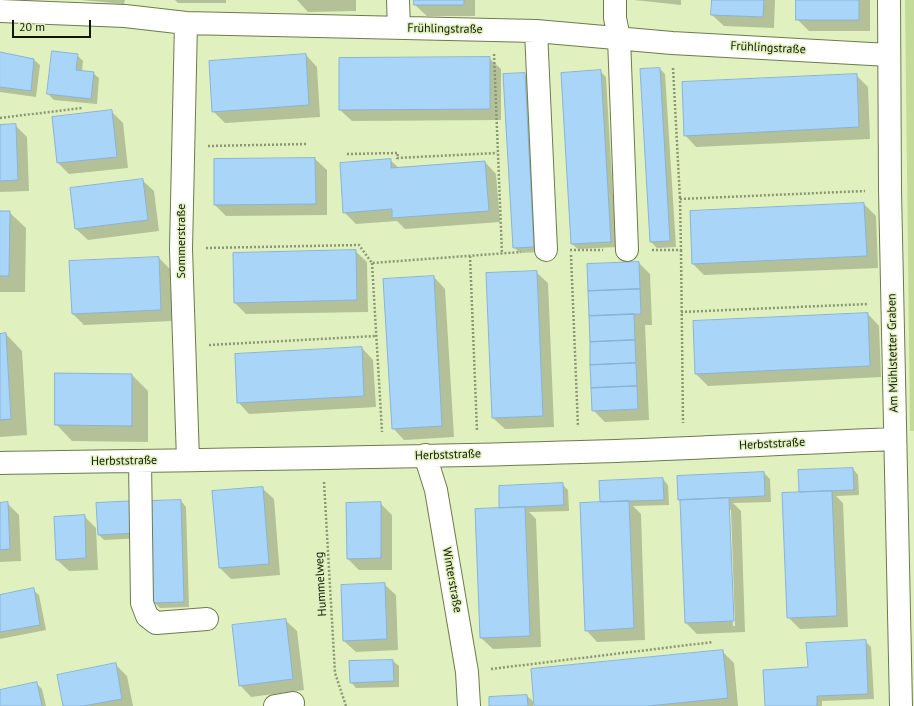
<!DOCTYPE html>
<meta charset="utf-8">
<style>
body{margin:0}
#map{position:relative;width:914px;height:706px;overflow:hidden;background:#e0f1bf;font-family:"PT Sans",sans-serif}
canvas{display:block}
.scale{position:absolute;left:12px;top:20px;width:79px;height:18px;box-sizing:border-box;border:2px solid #121705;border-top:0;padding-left:5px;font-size:12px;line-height:14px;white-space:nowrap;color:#121705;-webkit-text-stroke:3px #e0f1bf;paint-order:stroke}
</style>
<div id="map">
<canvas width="914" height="706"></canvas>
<div class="scale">20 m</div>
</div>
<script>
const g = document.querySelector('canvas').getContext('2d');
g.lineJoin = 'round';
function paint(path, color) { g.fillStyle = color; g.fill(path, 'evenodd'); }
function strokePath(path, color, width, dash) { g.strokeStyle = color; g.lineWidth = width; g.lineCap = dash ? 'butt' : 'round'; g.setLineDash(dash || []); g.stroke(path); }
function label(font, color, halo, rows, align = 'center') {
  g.font = font + ' "PT Sans",sans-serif'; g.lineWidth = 3; g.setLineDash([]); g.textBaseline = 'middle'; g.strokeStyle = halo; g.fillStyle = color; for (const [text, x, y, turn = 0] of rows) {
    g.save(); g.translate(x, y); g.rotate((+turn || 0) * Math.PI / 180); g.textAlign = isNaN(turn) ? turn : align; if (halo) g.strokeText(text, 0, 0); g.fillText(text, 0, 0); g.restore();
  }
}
const green = new Path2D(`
 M 905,0 L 914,0 L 914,431 L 910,431 Z`);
const shadow = new Path2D(`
 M 81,0 L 125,0 L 124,4 Z
 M 175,0 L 226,0 L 226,3 L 178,3 Z
 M 297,0 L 356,0 L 356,11 L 308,12 Z
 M 415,0 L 475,0 L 475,16 L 427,16 L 415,5 Z
 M 634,0 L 681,0 L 681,5 Z
 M 713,0 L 775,0 L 774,28 L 724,26 L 712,15 Z
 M 797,0 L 870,0 L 870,31 L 809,31 L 797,19 Z
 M 0,53 L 34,60 L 40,65 L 36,97 L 0,92 Z
 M 77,55 L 83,61 L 82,71 L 93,73 L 99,78 L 97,104 L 54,100 L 48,94 Z
 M 306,55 L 317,67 L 320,117 L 225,123 L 213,111 Z
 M 489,58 L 501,69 L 501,120 L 352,121 L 340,110 Z
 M 660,69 L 665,74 L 676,247 L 657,248 L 651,242 L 641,70 Z
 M 600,71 L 606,77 L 616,247 L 578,249 L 572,244 Z
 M 524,74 L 530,80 L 540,252 L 520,253 L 514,247 Z
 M 856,75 L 868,87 L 870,139 L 696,147 L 685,135 Z
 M 111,111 L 123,123 L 128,168 L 69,174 L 58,163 Z
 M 15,125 L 27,137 L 29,191 L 0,192 L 0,126 Z
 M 315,159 L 327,170 L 327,215 L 226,216 L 215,205 L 215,160 Z
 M 390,160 L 399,168 L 485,162 L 496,174 L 500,222 L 405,229 L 397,221 L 356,224 L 344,212 Z
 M 142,180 L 154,191 L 159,231 L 88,240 L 76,229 L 71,189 Z
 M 864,204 L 876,216 L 878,268 L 704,275 L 693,264 L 691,212 Z
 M 0,212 L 9,212 L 26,228 L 25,292 L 0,292 Z
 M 355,251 L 367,262 L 368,312 L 246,314 L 235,303 Z
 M 159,258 L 170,269 L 172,321 L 84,325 L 73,314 Z
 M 639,263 L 650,274 L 652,325 L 645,325 L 649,420 L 605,422 L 593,410 Z
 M 536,272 L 548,283 L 554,427 L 505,429 L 493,418 Z
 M 434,277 L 445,289 L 454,437 L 404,440 L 393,428 Z
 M 868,314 L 879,326 L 881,377 L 708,386 L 696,374 L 694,322 Z
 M 6,334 L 22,351 L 27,435 L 0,437 L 0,335 Z
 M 362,348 L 373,360 L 376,407 L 249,414 L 238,402 Z
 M 132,375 L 148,391 L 148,442 L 72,441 L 56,424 Z
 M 853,469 L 858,475 L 859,495 L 836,496 L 843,503 L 848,627 L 800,629 L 788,617 L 801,493 L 800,492 Z
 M 764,473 L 770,479 L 771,502 L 733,503 L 741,511 L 745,632 L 697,634 L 686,623 L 681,501 L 679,500 ZM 729,510 L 731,510 L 735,626 L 733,626 Z
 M 663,479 L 668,485 L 669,505 L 633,506 L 641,514 L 645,640 L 597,642 L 586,630 L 603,503 L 601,502 Z
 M 562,484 L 568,490 L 569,511 L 529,512 L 536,519 L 541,647 L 493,649 L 481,638 L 500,509 L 500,487 Z
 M 262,488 L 274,499 L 280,575 L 231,579 L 220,568 Z
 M 181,501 L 186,507 L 189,607 L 160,608 L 154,602 Z
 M 7,503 L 19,515 L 21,561 L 0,562 L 0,504 Z
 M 97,503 L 144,538 L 104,540 L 99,535 Z
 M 380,503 L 392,515 L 392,570 L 359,570 L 348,559 Z
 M 84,516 L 96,528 L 98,570 L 69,571 L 57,560 Z
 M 384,584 L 396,595 L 398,650 L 356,652 L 344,641 Z
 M 33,590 L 39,595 L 46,630 L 0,639 L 0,596 Z
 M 285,620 L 297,631 L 304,690 L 251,697 L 240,685 Z
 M 865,641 L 871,647 L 874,699 L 822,701 L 822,706 L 766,706 L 809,668 Z
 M 722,651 L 734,663 L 738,706 L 535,706 Z
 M 393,661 L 399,666 L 399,687 L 356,688 L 351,682 Z
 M 116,665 L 127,676 L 133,706 L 64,706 Z
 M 36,683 L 42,689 L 46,706 L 0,706 L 0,691 Z
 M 527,696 L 533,701 L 533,706 L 490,706 Z`);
const building = new Path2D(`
 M 414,0 L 464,0 L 464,5 L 414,5 Z
 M 712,0 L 764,0 L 763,17 L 711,15 Z
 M 796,0 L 859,0 L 859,20 L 796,20 Z
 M 52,51 L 78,54 L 76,70 L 94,72 L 91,99 L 47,94 Z
 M 0,52 L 34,59 L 31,91 L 0,87 Z
 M 306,54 L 309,105 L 212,112 L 209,61 Z
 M 490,57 L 490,109 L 339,110 L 339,58 Z
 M 660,68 L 670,241 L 650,242 L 640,69 Z
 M 601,70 L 611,242 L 571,244 L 561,73 Z
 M 525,73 L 534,247 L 513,248 L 503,74 Z
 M 857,74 L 859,127 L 684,136 L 682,82 Z
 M 112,110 L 117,157 L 57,163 L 52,117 Z
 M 16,124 L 18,180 L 0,181 L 0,125 Z
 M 315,158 L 316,204 L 214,205 L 214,159 Z
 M 391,159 L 391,168 L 485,161 L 489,211 L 392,218 L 392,209 L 343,213 L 340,163 Z
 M 143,179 L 148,220 L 75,229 L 70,188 Z
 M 864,203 L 867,256 L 692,264 L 690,211 Z
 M 0,211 L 10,211 L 9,276 L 0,276 Z
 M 356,250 L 357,300 L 234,303 L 233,253 Z
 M 159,257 L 161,310 L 72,314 L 69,261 Z
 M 639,262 L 640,289 L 588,291 L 587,264 Z
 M 537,271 L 543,416 L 492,418 L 486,273 Z
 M 434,276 L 442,426 L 392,429 L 383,279 Z
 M 640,289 L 641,314 L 589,316 L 588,291 Z
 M 868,313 L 870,366 L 695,374 L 693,321 Z
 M 634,314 L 635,340 L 590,342 L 589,316 Z
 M 6,333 L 11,419 L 0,420 L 0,334 Z
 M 635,340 L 636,363 L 590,365 L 590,342 Z
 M 362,347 L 364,396 L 237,403 L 235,354 Z
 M 636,363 L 637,386 L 591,388 L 590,365 Z
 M 55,373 L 132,374 L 132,426 L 55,425 Z
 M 637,386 L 638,409 L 592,411 L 591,388 Z
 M 853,468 L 854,490 L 799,492 L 798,470 Z
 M 764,472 L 765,496 L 678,500 L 677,476 Z
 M 663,478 L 664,500 L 600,502 L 599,481 Z
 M 563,483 L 564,505 L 499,508 L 499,486 Z
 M 263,487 L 269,564 L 219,568 L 212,491 Z
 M 832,491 L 837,616 L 787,618 L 782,493 Z
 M 729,498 L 734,621 L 685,623 L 680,500 Z
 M 181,500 L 184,602 L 153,603 L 150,501 Z
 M 137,501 L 139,533 L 98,535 L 96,503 Z
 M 629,501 L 634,628 L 585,631 L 580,503 Z
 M 8,502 L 10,549 L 0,550 L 0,503 Z
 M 381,502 L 381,558 L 347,559 L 346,503 Z
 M 525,507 L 530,636 L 480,638 L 475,509 Z
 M 85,515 L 86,558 L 56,560 L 54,517 Z
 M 385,583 L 387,639 L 343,641 L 341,585 Z
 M 34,588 L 40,625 L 0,632 L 0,595 Z
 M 286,619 L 293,679 L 239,686 L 232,625 Z
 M 866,640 L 868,694 L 817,696 L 817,706 L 765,706 L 763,670 L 808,667 L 806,643 Z
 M 723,650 L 728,698 L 648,706 L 534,706 L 531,669 Z
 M 393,660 L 394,681 L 350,683 L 349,661 Z
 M 116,663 L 122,699 L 83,706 L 63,706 L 57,675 Z
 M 37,682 L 42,706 L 0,706 L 0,690 Z
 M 527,695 L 528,706 L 489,706 L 489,697 Z`);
const path = new Path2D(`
 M 494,54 L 502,254
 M 673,68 L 680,199
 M 0,118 L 82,108
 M 208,146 L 308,144
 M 347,154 L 398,153 L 397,158 L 497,153
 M 206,248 L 359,245 L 372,263 L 521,252
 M 570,250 L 603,250
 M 652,250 L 681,250 L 680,199 L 865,191
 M 681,250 L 683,423
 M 571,255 L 578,427
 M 470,256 L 477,431
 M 372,263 L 382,432
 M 681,312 L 868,304
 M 209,345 L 376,336
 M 324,482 L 335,673 L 346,706
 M 491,669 L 713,642`);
const minor = new Path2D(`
 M 398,0 L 399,28
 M 615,0 L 615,18 L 619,38 L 627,250
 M 889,0 L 890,190 L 901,706
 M 0,11 L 125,16 L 186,23 L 536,31 L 672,43 L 889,55
 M 186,23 L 181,249 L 188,460
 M 536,31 L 546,250
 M 425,455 L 436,490 L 467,672 L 469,706
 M 140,461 L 142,603 L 147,616 L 156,623 L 207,619
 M 0,463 C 194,460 387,458 581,452 C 686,449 790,443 895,439
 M 275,706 L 293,703`);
const streetNames = [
 ["Frühlingstraße",445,29,1],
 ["Frühlingstraße",768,48,3],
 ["Sommerstraße",182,241,-90],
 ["Am Mühlstetter Graben",893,353,-91],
 ["Herbststraße",772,444,-3],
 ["Herbststraße",448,455,-2],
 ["Herbststraße",124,461,-1],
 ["Winterstraße",452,580,80],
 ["Hummelweg",321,584,-93]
];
paint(green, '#c4da98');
paint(shadow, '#0003');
paint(building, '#a9d5f9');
strokePath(building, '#88b3d6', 1);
strokePath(minor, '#6c7b4d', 24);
strokePath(path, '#8b9772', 2.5, [2, 2]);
strokePath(minor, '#fff', 22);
label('12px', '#121705', '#e0f1bf', streetNames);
</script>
